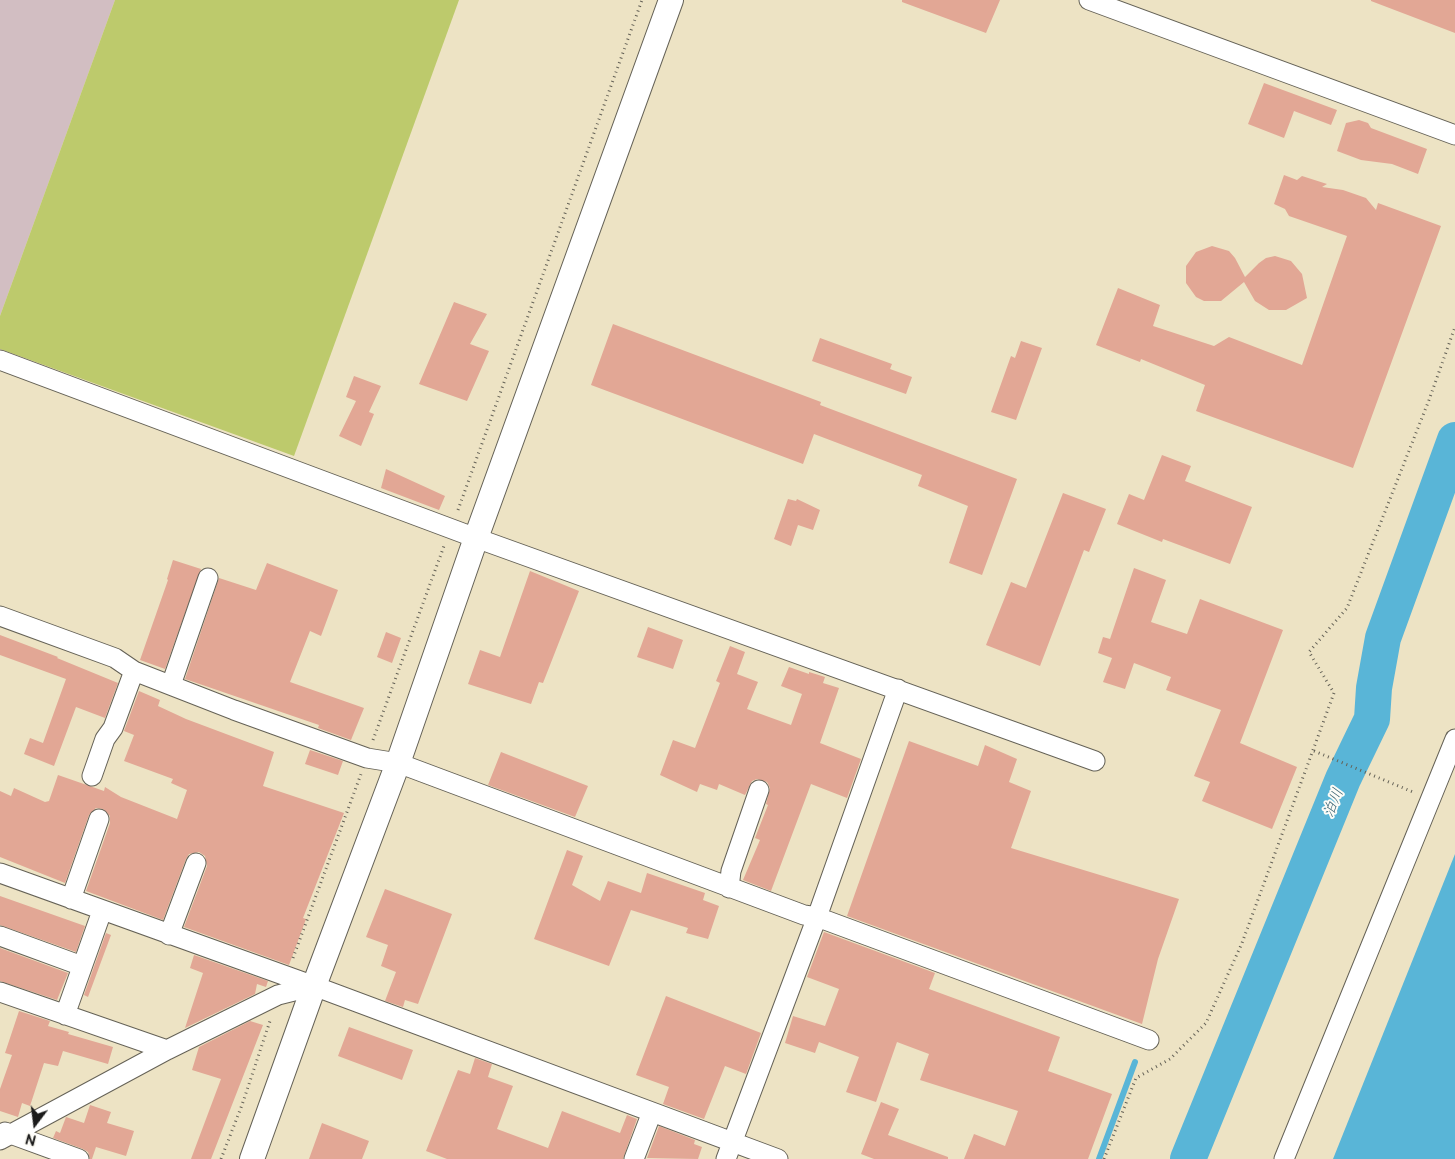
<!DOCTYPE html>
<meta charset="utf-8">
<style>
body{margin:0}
#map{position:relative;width:1455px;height:1159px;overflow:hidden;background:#ede3c4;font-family:"Balsamiq Sans",sans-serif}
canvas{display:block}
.north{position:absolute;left:10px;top:1099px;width:50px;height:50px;-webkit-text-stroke:4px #fdfcf7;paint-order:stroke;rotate:195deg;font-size:14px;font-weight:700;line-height:20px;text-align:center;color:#1c1c1c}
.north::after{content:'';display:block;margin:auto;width:18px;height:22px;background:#1c1c1c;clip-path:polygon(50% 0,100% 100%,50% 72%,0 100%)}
</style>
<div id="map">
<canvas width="1455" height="1159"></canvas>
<div class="north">N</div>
</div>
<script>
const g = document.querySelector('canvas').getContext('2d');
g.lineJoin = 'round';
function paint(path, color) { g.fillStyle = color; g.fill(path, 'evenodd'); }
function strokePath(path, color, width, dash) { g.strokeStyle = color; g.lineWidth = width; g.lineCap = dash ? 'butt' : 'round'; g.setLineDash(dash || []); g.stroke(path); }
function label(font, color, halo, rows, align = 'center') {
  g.font = font + ' "Balsamiq Sans","Klee One",sans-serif'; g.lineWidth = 4; g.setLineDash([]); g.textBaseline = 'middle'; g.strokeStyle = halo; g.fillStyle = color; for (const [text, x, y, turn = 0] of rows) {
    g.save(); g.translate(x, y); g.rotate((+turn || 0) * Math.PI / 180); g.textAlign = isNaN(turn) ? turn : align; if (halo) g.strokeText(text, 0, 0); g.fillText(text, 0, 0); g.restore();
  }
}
const industrial = new Path2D(`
 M 0,0 L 115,0 L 0,316 Z`);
const green = new Path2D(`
 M 115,0 L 459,0 L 294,456 L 0,349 L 0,316 Z`);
const water = new Path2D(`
 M 1455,854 L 1455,1159 L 1333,1159 Z`);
const stream = new Path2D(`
 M 1099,1159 L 1135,1062`);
const river = new Path2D(`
 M 1188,1159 L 1343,779 L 1372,719 L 1374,688 L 1383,638 L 1455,440`);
const building = new Path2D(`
 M 902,0 L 1000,0 L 986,33 L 902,2 Z
 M 1371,0 L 1455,0 L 1455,33 L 1371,1 Z
 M 1264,83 L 1337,110 L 1331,125 L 1294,111 L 1284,138 L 1248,124 Z
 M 1359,120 L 1368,123 L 1371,128 L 1427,149 L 1418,174 L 1392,164 L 1361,160 L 1337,151 L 1346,123 Z
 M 1284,175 L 1297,180 L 1302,176 L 1327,184 L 1322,187 L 1343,190 L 1366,198 L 1376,210 L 1378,203 L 1441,226 L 1353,468 L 1196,411 L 1205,385 L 1141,359 L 1140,362 L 1096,345 L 1118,288 L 1160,305 L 1153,326 L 1214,346 L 1229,337 L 1302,365 L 1347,236 L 1289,216 L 1285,209 L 1274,204 Z
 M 1212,246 L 1229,251 L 1235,258 L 1245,277 L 1259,263 L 1266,258 L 1275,256 L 1291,261 L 1302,274 L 1307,298 L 1286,310 L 1269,310 L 1255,301 L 1244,282 L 1221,301 L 1204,301 L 1196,297 L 1186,283 L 1186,266 L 1196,252 Z
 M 454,302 L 487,314 L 470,344 L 489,351 L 467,401 L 419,384 Z
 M 613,324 L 821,402 L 820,405 L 1017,479 L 982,575 L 949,563 L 968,506 L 918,486 L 922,475 L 814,434 L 803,464 L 591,385 Z
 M 820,338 L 892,364 L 890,369 L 912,377 L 906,394 L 812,361 Z
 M 1021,341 L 1042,348 L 1016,420 L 991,412 L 1011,356 L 1015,358 Z
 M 354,376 L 381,386 L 369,412 L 374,414 L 361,446 L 339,436 L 356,401 L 346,397 Z
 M 1162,455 L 1191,466 L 1185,481 L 1252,507 L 1230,564 L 1163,539 L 1162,542 L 1117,524 L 1129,494 L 1144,500 Z
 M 386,469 L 445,496 L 439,510 L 381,488 Z
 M 1063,493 L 1106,509 L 1089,552 L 1084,550 L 1040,666 L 986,645 L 1011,582 L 1026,588 Z
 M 788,499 L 796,501 L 797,499 L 820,510 L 813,530 L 798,525 L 791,546 L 774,539 Z
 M 173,560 L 201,569 L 165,669 L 140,660 L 168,580 L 167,579 Z
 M 267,563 L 338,590 L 321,636 L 310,631 L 290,682 L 364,708 L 351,740 L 318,728 L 319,725 L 185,679 L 219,578 L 256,590 Z
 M 1134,568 L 1166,580 L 1151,622 L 1187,634 L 1200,599 L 1283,630 L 1240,743 L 1297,767 L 1272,829 L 1202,801 L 1210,782 L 1194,776 L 1221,710 L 1166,690 L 1171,677 L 1134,663 L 1125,689 L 1103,682 L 1112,658 L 1098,653 L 1103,637 L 1110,639 Z
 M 530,571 L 579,591 L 543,683 L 539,682 L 531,704 L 468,684 L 480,650 L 500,657 Z
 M 648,627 L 683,640 L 673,669 L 637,657 Z
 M 386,632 L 401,638 L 392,663 L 377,657 Z
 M 0,635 L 58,657 L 57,658 L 118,683 L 105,718 L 76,707 L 54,766 L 24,754 L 30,738 L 43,743 L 66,679 L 0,655 Z
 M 730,646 L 745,652 L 737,674 L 758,682 L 747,709 L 791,725 L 802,694 L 781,686 L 789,667 L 809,674 L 809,672 L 825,677 L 823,683 L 839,688 L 820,743 L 861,759 L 847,798 L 811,784 L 771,891 L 743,880 L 760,840 L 755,838 L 768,805 L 766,804 L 770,788 L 767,782 L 757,779 L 752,781 L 745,795 L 719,784 L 717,790 L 700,784 L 697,792 L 660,775 L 673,740 L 695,748 L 720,683 L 716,681 Z
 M 139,691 L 160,700 L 158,706 L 186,719 L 274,752 L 263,786 L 344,813 L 303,918 L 306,919 L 289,965 L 184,927 L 207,866 L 205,856 L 199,852 L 189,854 L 186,859 L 163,920 L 86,891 L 110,823 L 110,816 L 103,809 L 96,808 L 89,815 L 65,883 L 0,857 L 0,791 L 11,796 L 14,788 L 45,802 L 49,801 L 58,775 L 104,791 L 105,787 L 121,797 L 177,819 L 187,790 L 171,783 L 173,779 L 124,761 L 134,735 L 124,731 Z
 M 909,741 L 978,766 L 985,745 L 1017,759 L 1009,782 L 1031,791 L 1011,848 L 1179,899 L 1158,959 L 1142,1024 L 847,916 Z
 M 310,750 L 343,761 L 338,775 L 305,764 Z
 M 501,752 L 588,786 L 575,817 L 488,785 Z
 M 567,850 L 583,856 L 572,885 L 600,901 L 608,881 L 641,893 L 647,873 L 705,893 L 703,900 L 719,906 L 708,939 L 686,933 L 688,928 L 631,910 L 609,966 L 534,939 Z
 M 385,889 L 452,914 L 418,1004 L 405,1000 L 403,1007 L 385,1001 L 396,972 L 381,966 L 388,945 L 366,937 Z
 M 0,896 L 85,926 L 76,952 L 0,925 Z
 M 824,932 L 935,973 L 929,989 L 1060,1037 L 1048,1071 L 1112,1094 L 1088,1159 L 964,1159 L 974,1134 L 1005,1146 L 1018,1111 L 920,1080 L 929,1054 L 897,1042 L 876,1102 L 846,1092 L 859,1057 L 819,1042 L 815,1053 L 785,1043 L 793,1016 L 825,1026 L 839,989 L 807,977 Z
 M 106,933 L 111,935 L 88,997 L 84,995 Z
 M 0,948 L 68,973 L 57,1000 L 0,981 Z
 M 194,955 L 268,981 L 266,987 L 257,984 L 255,994 L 185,1028 L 203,973 L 190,968 Z
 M 666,996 L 761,1033 L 746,1074 L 725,1066 L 704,1119 L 663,1104 L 669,1087 L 636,1075 Z
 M 19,1011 L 50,1021 L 48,1026 L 69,1032 L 68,1034 L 113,1047 L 108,1064 L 63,1051 L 58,1066 L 44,1063 L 30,1106 L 22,1103 L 18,1117 L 0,1111 L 0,1089 L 12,1055 L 5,1053 Z
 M 250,1021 L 263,1025 L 211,1159 L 191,1159 L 221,1079 L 192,1070 L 199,1047 Z
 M 349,1027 L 413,1050 L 402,1080 L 338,1056 Z
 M 475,1058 L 492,1064 L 488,1077 L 513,1086 L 497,1129 L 548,1148 L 562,1111 L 620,1133 L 627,1115 L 637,1119 L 623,1159 L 447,1159 L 426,1151 L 458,1070 L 470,1074 Z
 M 881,1102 L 899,1109 L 888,1135 L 948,1157 L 948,1159 L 874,1159 L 861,1154 Z
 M 90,1105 L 111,1112 L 107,1123 L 134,1131 L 126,1156 L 96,1147 L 92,1159 L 90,1159 L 88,1152 L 83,1149 L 53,1138 L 56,1131 L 60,1133 L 66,1117 L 84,1123 Z
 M 322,1123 L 369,1141 L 362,1159 L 309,1159 Z
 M 659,1126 L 695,1140 L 694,1144 L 702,1147 L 698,1159 L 647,1158 Z`);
const path = new Path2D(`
 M 458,510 L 642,0
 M 373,740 L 444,546
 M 1314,751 L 1413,792
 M 293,958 L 361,774
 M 221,1159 L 242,1105 L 270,1021
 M 1104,1159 L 1136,1078 L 1170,1059 L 1206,1023 L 1242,943 L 1334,693 L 1309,652 L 1347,608 L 1429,400 L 1455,327`);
const minor = new Path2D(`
 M 1089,0 L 1455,135
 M 0,360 L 476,538 L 1095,761
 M 0,616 L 115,658 L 134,671 L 234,710 L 367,758 L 398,763 L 804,915 L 817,917 L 1149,1040
 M 171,685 L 208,578
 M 92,776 L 105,739 L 113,728 L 134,671
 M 0,873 L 314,986 L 778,1159
 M 729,888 L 731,871 L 759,790
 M 71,899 L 99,819
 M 169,935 L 196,863
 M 0,936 L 82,966
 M 0,992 L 167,1050
 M 65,1015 L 102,911
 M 5,1132 L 79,1159
 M 0,1140 L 167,1050 L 278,995 L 314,986
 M 634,1159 L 652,1112
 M 726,1159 L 817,917 L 898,689
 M 1284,1159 L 1455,739`);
const tertiary = new Path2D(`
 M 252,1159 L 314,986 L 398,763 L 476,538 L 671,0`);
const waterNames = [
 ["泊川",1334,803,-68]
];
paint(industrial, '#d2bec2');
paint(green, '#bdca6c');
paint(water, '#59b5d7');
strokePath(stream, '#59b5d7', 6);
strokePath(river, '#59b5d7', 36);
paint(building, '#e2a795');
strokePath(minor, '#656257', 21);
strokePath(tertiary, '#656257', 26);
strokePath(path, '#656257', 3, [1, 4]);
strokePath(minor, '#fff', 19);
strokePath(tertiary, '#fff', 24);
label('italic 15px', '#376170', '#fdfcf7', waterNames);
</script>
